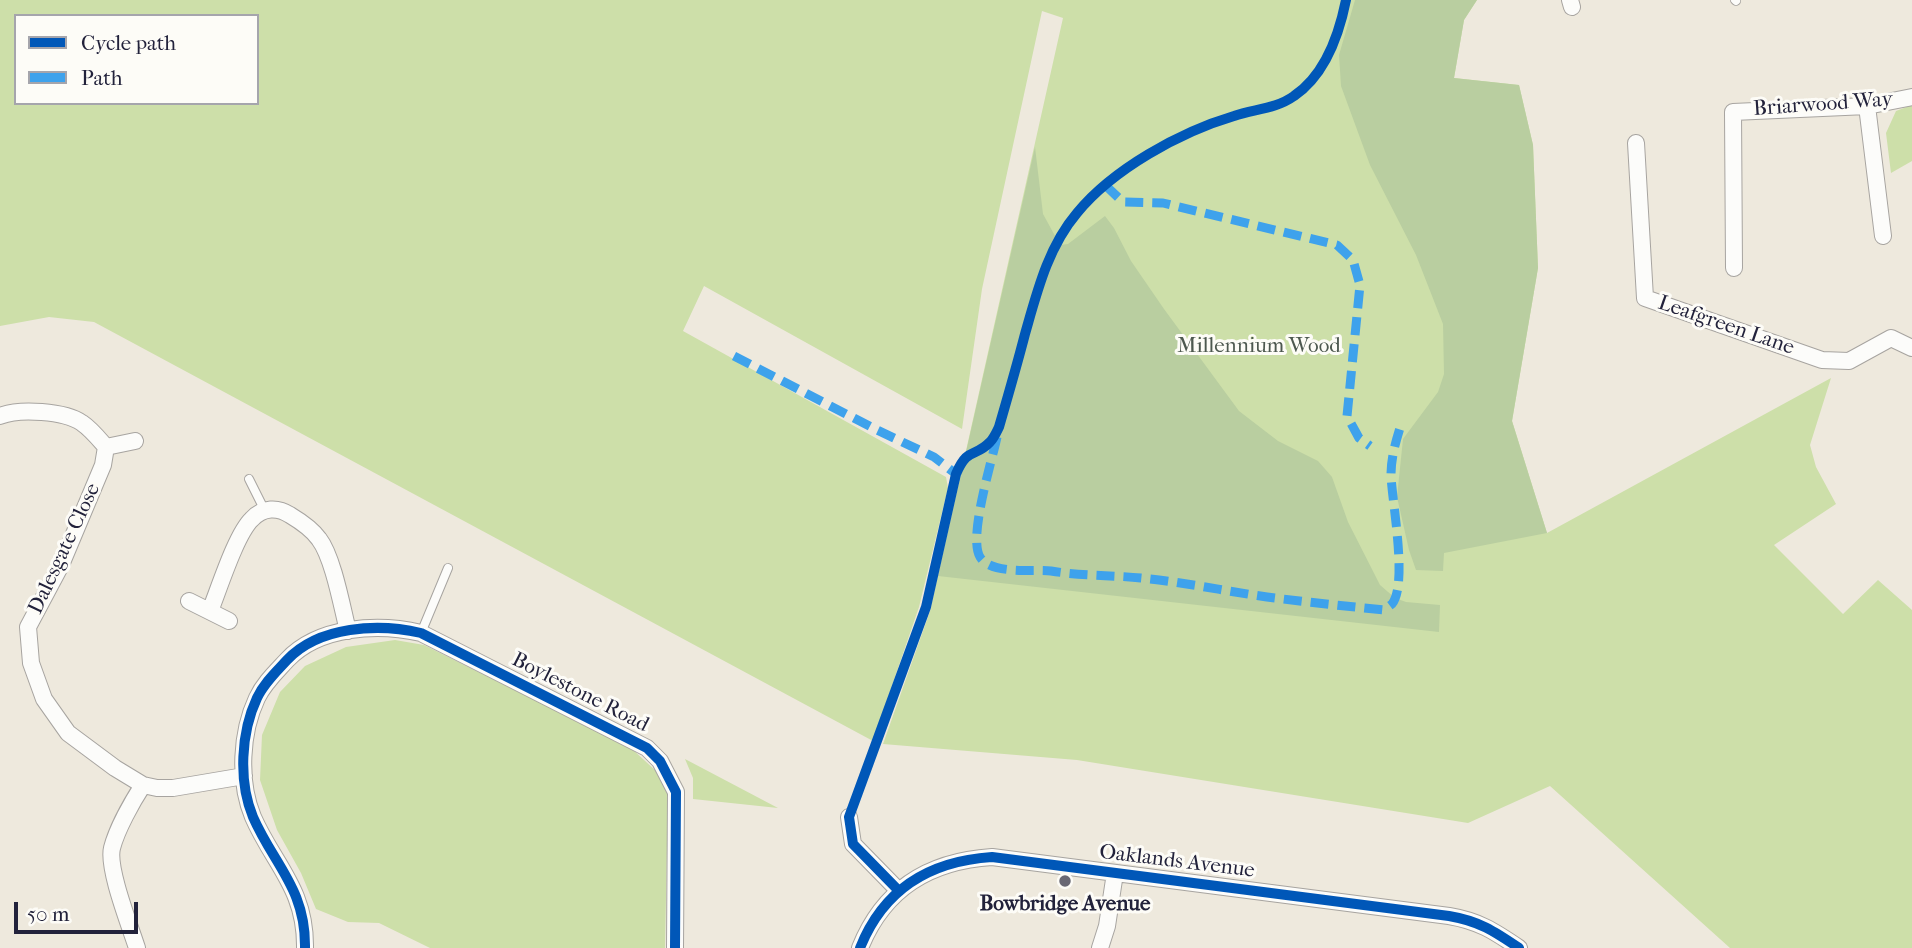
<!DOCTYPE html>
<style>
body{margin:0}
#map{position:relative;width:1912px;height:948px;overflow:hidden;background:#eee9dd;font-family:"IM FELL French Canon",serif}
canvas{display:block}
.legend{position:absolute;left:14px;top:14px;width:245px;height:91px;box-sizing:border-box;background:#fdfcf7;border:2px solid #a5a5ac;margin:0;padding:9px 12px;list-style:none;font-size:21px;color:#22223b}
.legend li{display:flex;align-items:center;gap:14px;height:35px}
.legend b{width:35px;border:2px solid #a5a5ac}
.scale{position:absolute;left:14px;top:902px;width:124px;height:32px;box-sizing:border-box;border:4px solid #22223b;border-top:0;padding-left:9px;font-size:21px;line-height:24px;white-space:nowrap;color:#22223b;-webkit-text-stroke:5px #fdfcf7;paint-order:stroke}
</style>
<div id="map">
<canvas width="1912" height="948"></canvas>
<ul class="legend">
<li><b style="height:9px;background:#0057b8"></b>Cycle path</li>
<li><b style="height:9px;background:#3ea2ec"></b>Path</li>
</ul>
<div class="scale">50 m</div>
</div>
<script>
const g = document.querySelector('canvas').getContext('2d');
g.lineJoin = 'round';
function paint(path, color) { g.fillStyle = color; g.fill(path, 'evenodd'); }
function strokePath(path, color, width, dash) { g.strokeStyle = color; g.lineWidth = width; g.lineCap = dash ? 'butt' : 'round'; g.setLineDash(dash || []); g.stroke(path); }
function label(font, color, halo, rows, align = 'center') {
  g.font = font + ' "IM FELL French Canon",serif'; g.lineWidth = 6; g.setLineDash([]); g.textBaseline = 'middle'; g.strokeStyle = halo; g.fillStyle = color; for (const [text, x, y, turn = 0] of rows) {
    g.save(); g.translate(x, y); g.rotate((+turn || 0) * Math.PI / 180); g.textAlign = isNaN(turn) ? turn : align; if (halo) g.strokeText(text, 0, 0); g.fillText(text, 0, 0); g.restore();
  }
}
const green = new Path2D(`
 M 0,0 L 1477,0 L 1464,20 L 1454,78 L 1519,85 L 1533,145 L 1538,268 L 1512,421 L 1547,533 L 1831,378 L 1810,445 L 1816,467 L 1836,504 L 1774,545 L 1843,614 L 1878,580 L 1912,610 L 1912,948 L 1730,948 L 1550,786 L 1468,823 L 1077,760 L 883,744 L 930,611 L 1063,18 L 1042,11 L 982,289 L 962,429 L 704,286 L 683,331 L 946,477 L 948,488 L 919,607 L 873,741 L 94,322 L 49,317 L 0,326 ZM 16,16 L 257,16 L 257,103 L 16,103 Z
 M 1912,105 L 1912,161 L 1891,173 L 1886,133 L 1896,111 Z
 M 395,640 L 424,645 L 631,748 L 656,771 L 668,793 L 665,948 L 430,948 L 379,923 L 348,922 L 316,909 L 301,873 L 277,830 L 260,780 L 262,735 L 280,692 L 305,666 L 346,647 Z
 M 685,759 L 778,808 L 693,799 L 693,778 Z`);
const forest = new Path2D(`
 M 1355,0 L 1477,0 L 1464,20 L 1454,78 L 1519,85 L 1533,145 L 1538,268 L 1512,421 L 1547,533 L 1444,553 L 1443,571 L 1416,570 L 1409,550 L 1397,497 L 1403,439 L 1438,392 L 1444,374 L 1443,324 L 1416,255 L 1370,165 L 1341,86 L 1339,55 Z
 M 1035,147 L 1043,214 L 1060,245 L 1068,244 L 1105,216 L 1114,228 L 1131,261 L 1164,309 L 1239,411 L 1278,441 L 1318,461 L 1332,477 L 1348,522 L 1380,585 L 1395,598 L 1406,602 L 1440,605 L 1439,632 L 938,576 Z`);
const lane = new Path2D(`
 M 1735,0 L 1736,1
 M 249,479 L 265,511
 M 421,633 L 448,568`);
const street = new Path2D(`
 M 1570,0 L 1572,7
 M 1867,106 L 1883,236
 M 1636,143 L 1645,298 L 1822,360 L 1849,361 L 1891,338 L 1912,348
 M 1734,268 L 1733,112 L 1867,106 L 1912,97
 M 0,416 C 19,408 65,411 82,423 C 91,429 99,439 106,447 L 103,465 L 61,565 L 28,627 L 31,663 L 44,699 L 68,733 L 115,768 L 143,785 L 157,788 L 173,788 L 244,776
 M 106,447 L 135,441
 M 189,601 L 229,621
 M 210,611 C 219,589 236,534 252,519 C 263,507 278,507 290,515 C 300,521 312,529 319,539 C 333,557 342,607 348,631
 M 849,817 L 853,844 L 899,891
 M 137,948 C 130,926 107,868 112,848 C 117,829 132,802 143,785
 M 305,948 C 306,889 274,865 253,817 C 238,781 241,732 257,698 C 264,683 276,672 287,660 C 319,626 378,623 421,633 L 647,748 L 660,761 L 676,792 L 675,948
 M 860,948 C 884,888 930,861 992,857 L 1449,916 C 1479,921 1494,931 1519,948
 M 1100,948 L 1107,926 L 1115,873`);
const quiet = new Path2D(`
 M 1105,185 L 1123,202 L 1163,203 L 1337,245 L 1353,260 L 1360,285 L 1347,416 L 1359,438 L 1370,446
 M 734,356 L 877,430 L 934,457 L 956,474 L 955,480
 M 997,437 C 992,461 968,537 980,557 C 991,575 1034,569 1051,571 C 1081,576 1111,575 1141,578 C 1183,582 1225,591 1267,597 C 1306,602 1345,606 1384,610 C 1384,610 1392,604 1392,604 C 1408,584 1392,502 1391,475 C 1391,459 1395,444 1400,428`);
const cycleway = new Path2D(`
 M 899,891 L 853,844 L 849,817 L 926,607 L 956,474 C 968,446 975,458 990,442 C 994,438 997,431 999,427 C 1008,396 1017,365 1025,334 C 1037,292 1048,247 1077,213 C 1113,169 1180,132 1234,116 C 1254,109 1276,109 1294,96 C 1325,75 1339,35 1346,0
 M 305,948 C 306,889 274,865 253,817 C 238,781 241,732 257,698 C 264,683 276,672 287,660 C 319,626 378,623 421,633 L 647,748 L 660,761 L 676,792 L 675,948
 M 860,948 C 884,888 930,861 992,857 L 1449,916 C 1479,921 1494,931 1519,948`);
const markers = [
 [1065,881,7,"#696874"]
];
const streetNames = [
 ["Briarwood Way",1823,105,-4],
 ["Leafgreen Lane",1726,326,19],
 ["Dalesgate Close",65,549,-65],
 ["Boylestone Road",580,693,27],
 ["Oaklands Avenue",1177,862,7]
];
const parkNames = [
 ["Millennium Wood",1259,347]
];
const poiNames = [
 ["Bowbridge Avenue",1065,905]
];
paint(green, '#cddfa9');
paint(forest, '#b9cea0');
strokePath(lane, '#a7a4a0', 10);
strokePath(street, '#a7a4a0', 18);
strokePath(lane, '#fcfcfa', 8);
strokePath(street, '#fcfcfa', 16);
strokePath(quiet, '#3ea2ec', 9, [18, 9]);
strokePath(cycleway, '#0057b8', 10);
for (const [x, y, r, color] of markers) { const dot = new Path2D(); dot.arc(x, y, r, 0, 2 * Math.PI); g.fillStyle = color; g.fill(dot); strokePath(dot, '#fdfcf7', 2.5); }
label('21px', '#22223b', '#fdfcf7', streetNames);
label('21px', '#4d584f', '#fdfcf7', parkNames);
label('bold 21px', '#22223b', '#fdfcf7', poiNames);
</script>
